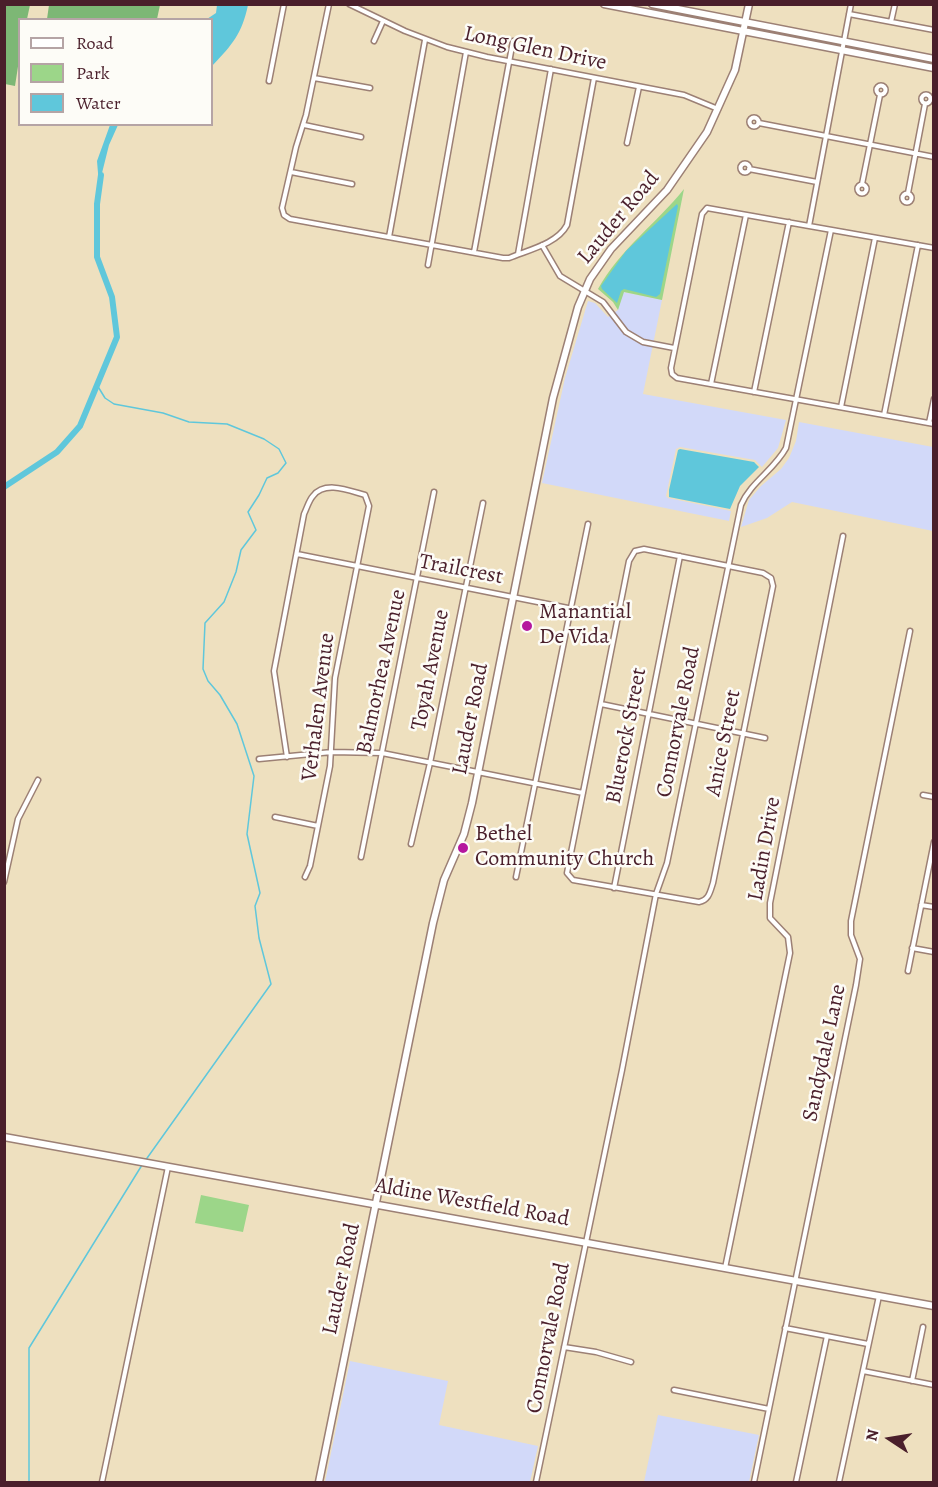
<!DOCTYPE html>
<style>
body{margin:0}
#map{position:relative;width:938px;height:1487px;overflow:hidden;background:#eee0bf;font-family:Alegreya,serif}
canvas{display:block}
.frame{position:absolute;inset:0;border:6px solid #4a1f2b;pointer-events:none}
.legend{position:absolute;left:18px;top:18px;width:195px;height:108px;box-sizing:border-box;background:#fdfcf7;border:2px solid #b5a4a5;margin:0;padding:8px 10px;list-style:none;font-size:18px;color:#4a1f2b}
.legend li{display:flex;align-items:center;gap:12px;height:30px}
.legend b{width:30px;border:2px solid #b5a4a5}
.north{position:absolute;left:860px;top:1409px;width:60px;height:60px;-webkit-text-stroke:4px #fdfcf7;paint-order:stroke;rotate:282deg;font-size:16px;font-weight:700;line-height:24px;text-align:center;color:#4a1f2b}
.north::after{content:'';display:block;margin:auto;width:21px;height:27px;background:#4a1f2b;clip-path:polygon(50% 0,100% 100%,50% 72%,0 100%)}
</style>
<div id="map">
<canvas width="938" height="1487"></canvas>
<div class="frame"></div>
<ul class="legend">
<li><b style="height:8px;background:#fff"></b>Road</li>
<li><b style="height:16px;background:#9cd689"></b>Park</li>
<li><b style="height:16px;background:#5fc7db"></b>Water</li>
</ul>
<div class="north">N</div>
</div>
<script>
const g = document.querySelector('canvas').getContext('2d');
g.lineJoin = 'round';
function paint(path, color) { g.fillStyle = color; g.fill(path, 'evenodd'); }
function strokePath(path, color, width, dash) { g.strokeStyle = color; g.lineWidth = width; g.lineCap = dash ? 'butt' : 'round'; g.setLineDash(dash || []); g.stroke(path); }
function label(font, color, halo, rows, align = 'center') {
  g.font = font + ' Alegreya,serif'; g.lineWidth = 5; g.setLineDash([]); g.textBaseline = 'middle'; g.strokeStyle = halo; g.fillStyle = color; for (const [text, x, y, turn = 0] of rows) {
    g.save(); g.translate(x, y); g.rotate((+turn || 0) * Math.PI / 180); g.textAlign = isNaN(turn) ? turn : align; if (halo) g.strokeText(text, 0, 0); g.fillText(text, 0, 0); g.restore();
  }
}
const built = new Path2D(`
 M 623,292 L 662,300 L 643,394 L 786,420 L 778,448 L 762,467 L 755,460 L 680,447 L 676,449 L 666,496 L 668,498 L 731,511 L 729,521 L 542,483 L 565,378 L 588,301 L 595,303 L 608,317 L 618,310 Z
 M 799,422 L 933,447 L 933,531 L 792,502 L 767,518 L 741,527 L 749,500 L 761,486 L 781,469 L 789,458 L 796,441 Z
 M 350,1361 L 448,1381 L 439,1425 L 538,1446 L 530,1482 L 325,1482 Z
 M 658,1415 L 759,1435 L 749,1482 L 644,1482 Z`);
const green = new Path2D(`
 M 684,189 L 662,300 L 624,292 L 618,310 L 613,302 L 598,289 C 620,249 656,224 684,189 Z
 M 201,1195 L 249,1205 L 243,1232 L 195,1223 Z`);
const forest = new Path2D(`
 M 4,5 L 30,5 L 27,19 L 20,20 L 19,60 L 15,86 L 5,84 Z
 M 49,5 L 49,4 L 160,5 L 157,19 L 47,19 Z`);
const water = new Path2D(`
 M 217,5 L 248,5 C 242,34 232,45 212,66 L 212,20 L 207,19 L 216,13 Z
 M 110,125 L 118,125 L 109,145 L 99,185 L 97,161 Z
 M 677,204 L 678,206 L 660,294 L 656,297 L 624,289 L 621,291 L 617,303 L 602,289 L 601,286 L 626,251 Z
 M 680,449 L 754,462 L 759,467 L 740,486 L 730,509 L 669,497 L 669,490 L 678,450 Z`);
const stream = new Path2D(`
 M 97,385 L 105,398 L 114,404 L 163,413 L 189,422 L 227,424 L 264,439 L 279,449 L 286,463 L 278,473 L 267,478 L 259,495 L 248,512 L 256,530 L 241,550 L 236,572 L 224,602 L 205,623 L 203,669 L 208,681 L 220,695 L 237,724 L 254,776 L 247,834 L 260,893 L 255,906 L 259,938 L 271,984 L 145,1161
 M 29,1482 L 29,1348 L 142,1165`);
const river = new Path2D(`
 M 4,487 L 57,452 L 80,426 L 117,337 L 112,297 L 97,257 L 97,204 L 101,175`);
const street = new Path2D(`
 M 329,4 L 306,115 L 296,147 L 282,208 L 284,215 L 290,219 L 503,258 L 509,258 C 528,250 557,244 567,225 L 594,78
 M 349,4 L 405,31 L 447,47 L 487,57 L 684,95 L 718,109
 M 849,14 L 934,30
 M 891,22 L 895,4
 M 374,41 L 383,21
 M 314,78 L 370,88
 M 269,81 L 284,4
 M876.5 90a4.5 4.5 0 1 1 9 0a4.5 4.5 0 1 1-9 0Z
 M921.5 99a4.5 4.5 0 1 1 9 0a4.5 4.5 0 1 1-9 0Z
 M749.5 122a4.5 4.5 0 1 1 9 0a4.5 4.5 0 1 1-9 0Z
 M 759,123 L 934,157
 M 304,125 L 361,137
 M 627,143 L 639,87
 M740.5 168a4.5 4.5 0 1 1 9 0a4.5 4.5 0 1 1-9 0Z
 M 749,169 L 817,182
 M 291,172 L 352,184
 M 862,184 L 880,95
 M857.5 189a4.5 4.5 0 1 1 9 0a4.5 4.5 0 1 1-9 0Z
 M 908,193 L 925,104
 M902.5 198a4.5 4.5 0 1 1 9 0a4.5 4.5 0 1 1-9 0Z
 M 809,226 L 851,4
 M 389,237 L 425,40
 M 542,245 L 560,276 L 603,302 L 626,332 L 643,342 L 674,348
 M 934,248 L 707,208 L 702,214 L 671,368 L 672,374 L 677,378 L 934,424
 M 474,252 L 513,41
 M 518,254 L 551,69
 M 428,265 L 466,52
 M 711,384 L 746,215
 M 754,392 L 789,222
 M 841,407 L 875,238
 M 884,415 L 918,245
 M 929,423 L 934,399
 M 644,549 L 763,573 L 771,578 L 773,586 L 713,883 C 710,892 709,900 699,902 L 573,880 L 567,873 L 629,561 L 635,551 Z
 M 297,554 L 618,618
 M 601,704 L 765,738
 M 287,757 L 274,671 L 304,514 C 307,508 309,500 313,496 C 325,480 350,491 365,495 L 369,506 L 335,678 L 330,766 L 310,866 L 305,877
 M 259,759 L 332,752 L 382,753 L 583,793
 M 923,795 L 934,797
 M 275,817 L 318,826
 M 411,844 L 430,763 L 483,503
 M 361,857 L 434,492
 M 516,877 L 588,524
 M 4,882 L 18,819 L 38,780
 M 614,888 L 680,556
 M 921,905 L 934,907
 M 912,948 L 934,952
 M 908,971 L 934,842
 M 725,1268 L 790,953 L 788,937 L 770,918 L 770,903 L 843,536
 M 785,1328 L 868,1344
 M 564,1347 L 596,1352 L 631,1362
 M 863,1371 L 934,1385
 M 912,1381 L 923,1327
 M 674,1390 L 769,1409
 M 102,1482 L 168,1167
 M 536,1482 L 622,1070 L 656,894 L 667,863 L 741,505 C 751,482 774,470 786,448 L 831,230
 M 754,1482 L 856,985 L 860,959 L 851,935 L 851,921 L 910,631
 M 796,1482 L 827,1336
 M 839,1482 L 879,1296`);
const secondary = new Path2D(`
 M 604,4 L 934,68
 M 652,4 L 934,59
 M 4,1137 L 934,1306
 M 319,1482 L 433,923 L 444,880 L 464,834 L 472,803 L 553,398 L 578,307 L 590,279 L 611,249 L 667,190 L 707,132 L 735,70 L 749,4`);
const markers = [
 [527,626,6,"#b5179e"],
 [463,848,6,"#b5179e"]
];
const streetNames = [
 ["Long Glen Drive",535,49,12],
 ["Lauder Road",619,218,-50],
 ["Trailcrest",461,570,11],
 ["Toyah Avenue",431,670,-79],
 ["Balmorhea Avenue",382,672,-78],
 ["Verhalen Avenue",319,707,-83],
 ["Lauder Road",471,719,-79],
 ["Connorvale Road",679,722,-79],
 ["Bluerock Street",627,736,-79],
 ["Anice Street",724,743,-79],
 ["Ladin Drive",765,849,-80],
 ["Sandydale Lane",825,1053,-78],
 ["Aldine Westfield Road",472,1203,10],
 ["Lauder Road",342,1279,-78],
 ["Connorvale Road",549,1338,-79]
];
const poiNames = [
 ["Manantial",539,613],
 ["De Vida",539,638],
 ["Bethel",475,835],
 ["Community Church",475,860]
];
paint(built, '#d2d9f9');
paint(green, '#9cd689');
paint(forest, '#7db775');
paint(water, '#5fc7db');
strokePath(stream, '#5fc7db', 1.5);
strokePath(river, '#5fc7db', 6);
strokePath(street, '#9c8075', 7);
strokePath(secondary, '#9c8075', 9);
strokePath(street, '#fff', 4);
strokePath(secondary, '#fff', 6);
for (const [x, y, r, color] of markers) { const dot = new Path2D(); dot.arc(x, y, r, 0, 2 * Math.PI); g.fillStyle = color; g.fill(dot); strokePath(dot, '#fdfcf7', 2); }
label('22px', '#4a1f2b', '#fdfcf7', streetNames);
label('22px', '#4a1f2b', '#fdfcf7', poiNames, 'left');
</script>
